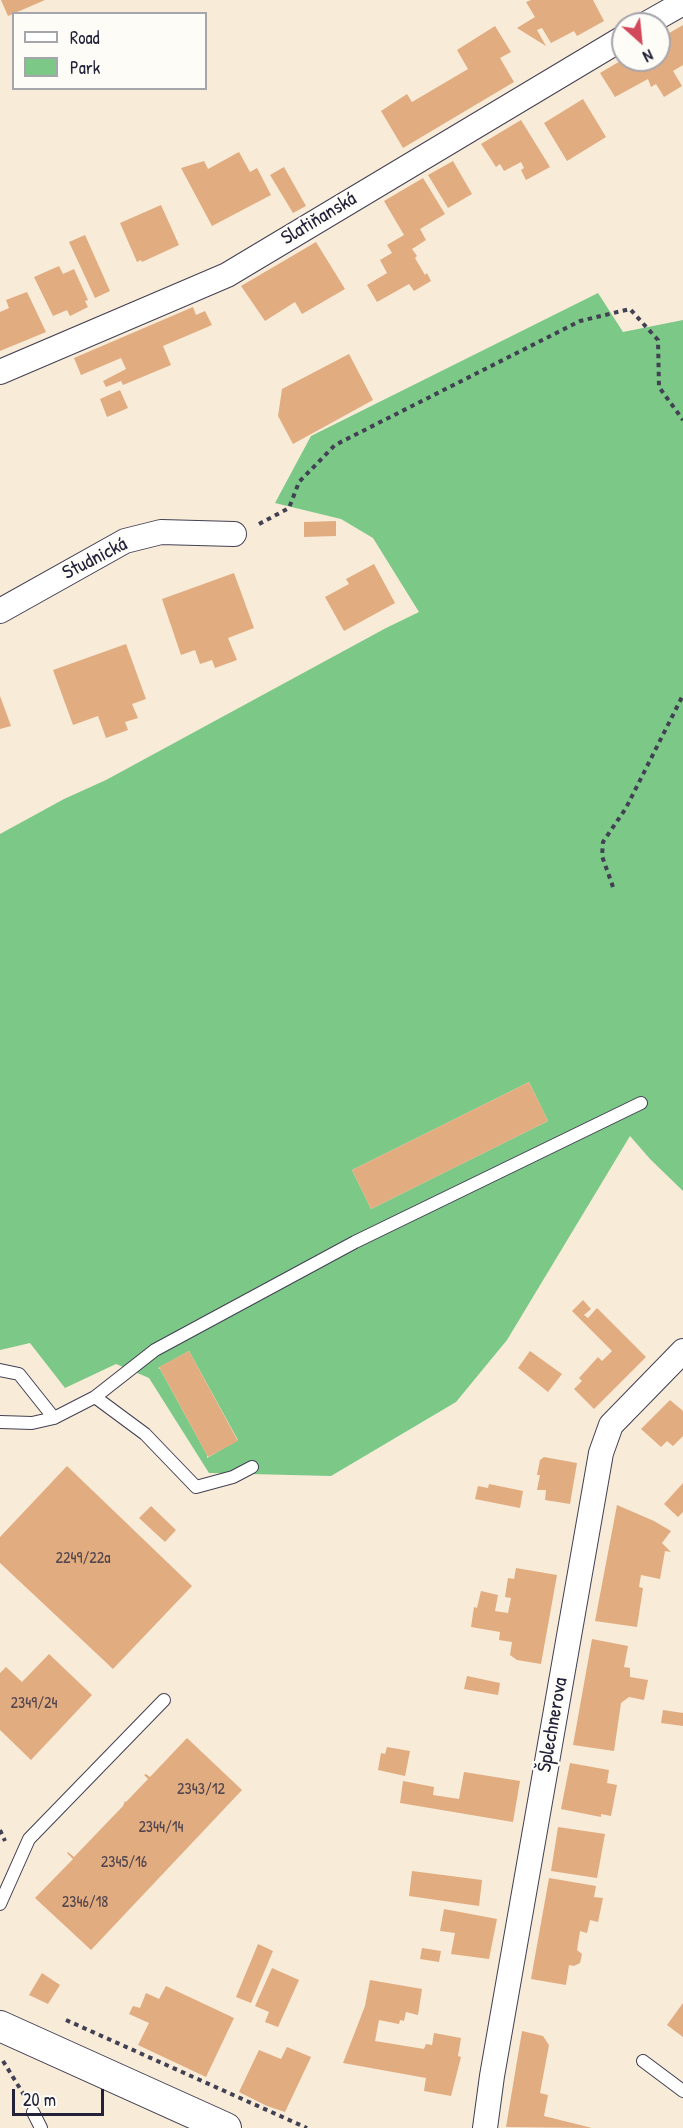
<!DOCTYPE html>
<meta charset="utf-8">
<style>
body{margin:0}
#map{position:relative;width:683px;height:2128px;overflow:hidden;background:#f8ebd8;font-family:"Patrick Hand",sans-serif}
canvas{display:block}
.legend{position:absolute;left:12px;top:12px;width:195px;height:78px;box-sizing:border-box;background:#fdfcf7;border:2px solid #a5a5ac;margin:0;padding:8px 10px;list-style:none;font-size:18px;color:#22223b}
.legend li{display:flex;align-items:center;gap:12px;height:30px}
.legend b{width:30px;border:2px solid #a5a5ac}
.north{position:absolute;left:611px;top:12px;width:60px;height:60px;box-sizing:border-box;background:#fdfcf7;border:2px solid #a5a5ac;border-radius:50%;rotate:153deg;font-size:16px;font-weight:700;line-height:24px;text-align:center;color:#22223b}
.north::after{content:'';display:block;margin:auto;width:21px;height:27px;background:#d1495b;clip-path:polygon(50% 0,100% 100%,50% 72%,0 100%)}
.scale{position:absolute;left:12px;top:2089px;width:92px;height:27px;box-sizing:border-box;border:3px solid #22223b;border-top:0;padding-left:8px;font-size:18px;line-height:21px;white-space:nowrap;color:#22223b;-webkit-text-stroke:4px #fdfcf7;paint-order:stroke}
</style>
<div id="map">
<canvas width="683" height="2128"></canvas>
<ul class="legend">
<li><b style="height:8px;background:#fff"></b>Road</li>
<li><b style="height:16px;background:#7bc887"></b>Park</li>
</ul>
<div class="north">N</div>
<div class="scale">20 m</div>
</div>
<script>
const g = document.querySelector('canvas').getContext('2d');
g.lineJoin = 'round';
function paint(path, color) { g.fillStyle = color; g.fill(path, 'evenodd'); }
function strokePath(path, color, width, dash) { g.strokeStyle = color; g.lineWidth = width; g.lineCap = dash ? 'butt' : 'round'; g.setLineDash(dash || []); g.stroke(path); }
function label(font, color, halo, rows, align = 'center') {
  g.font = font + ' "Patrick Hand",sans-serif'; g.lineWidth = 5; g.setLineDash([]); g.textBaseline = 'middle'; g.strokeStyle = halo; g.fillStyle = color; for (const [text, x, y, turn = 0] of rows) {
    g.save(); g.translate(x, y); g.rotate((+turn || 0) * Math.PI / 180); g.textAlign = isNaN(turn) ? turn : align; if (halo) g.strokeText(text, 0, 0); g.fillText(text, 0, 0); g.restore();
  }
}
const green = new Path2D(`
 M 598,293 L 623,332 L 683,320 L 683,1191 L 650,1159 L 630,1136 L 507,1340 L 456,1402 L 331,1476 L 209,1473 L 149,1378 L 116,1364 L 65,1388 L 30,1343 L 0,1350 L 0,834 L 64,799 L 106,780 L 386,628 L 419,612 L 373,538 L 341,519 L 275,503 L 311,436 ZM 529,1082 L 548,1121 L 371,1209 L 352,1170 ZM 189,1351 L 238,1440 L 207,1458 L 207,1455 L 160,1369 L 158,1368 Z`);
const building = new Path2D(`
 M 1,0 L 45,0 L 8,16 Z
 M 531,0 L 593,0 L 604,21 L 577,36 L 574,31 L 551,43 L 542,28 L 537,30 L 546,46 L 517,28 L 535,17 L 526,2 Z
 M 683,25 L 683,65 L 673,71 L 682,86 L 664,97 L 656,84 L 651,87 L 648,79 L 615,97 L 600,73 L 622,60 L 659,60 L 659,39 Z
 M 495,26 L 511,52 L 500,58 L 514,82 L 403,148 L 381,111 L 407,94 L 412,102 L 468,69 L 457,50 Z
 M 583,99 L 606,137 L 567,161 L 544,123 Z
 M 521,120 L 550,167 L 526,180 L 521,170 L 524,168 L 521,162 L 504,171 L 500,164 L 496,167 L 481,144 Z
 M 239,152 L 250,172 L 257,168 L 271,195 L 212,226 L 181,168 L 204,161 L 208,169 Z
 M 453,161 L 472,194 L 448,208 L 428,175 Z
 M 284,167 L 306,206 L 293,213 L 270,175 Z
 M 423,178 L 445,214 L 420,229 L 426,240 L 412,249 L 417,256 L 415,258 L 425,275 L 427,273 L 431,281 L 414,291 L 409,284 L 377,302 L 367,285 L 387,273 L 380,260 L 392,253 L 387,245 L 404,235 L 384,201 Z
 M 161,205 L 179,245 L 142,262 L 141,260 L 137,262 L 120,223 Z
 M 85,235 L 110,291 L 95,298 L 69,242 Z
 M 316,242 L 345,289 L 302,314 L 295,302 L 265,321 L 241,286 Z
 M 59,266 L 63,274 L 74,269 L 88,300 L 85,301 L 88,307 L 70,316 L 67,310 L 53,316 L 34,277 Z
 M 27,292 L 46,332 L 0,351 L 0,312 L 9,308 L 6,300 Z
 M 193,307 L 196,315 L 205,311 L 212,325 L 163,346 L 171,365 L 123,385 L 121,381 L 106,387 L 103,381 L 126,369 L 121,358 L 81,375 L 74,358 Z
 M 349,354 L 373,400 L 293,444 L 278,416 L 282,389 Z
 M 120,390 L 128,408 L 107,417 L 100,399 Z
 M 336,521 L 336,536 L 304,537 L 304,522 Z
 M 374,564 L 395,603 L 344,631 L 325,597 L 349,584 L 346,579 Z
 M 234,573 L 254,628 L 228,638 L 237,660 L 215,668 L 212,660 L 200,664 L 195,650 L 181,655 L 162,599 Z
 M 126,644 L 146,699 L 132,704 L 138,718 L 125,722 L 128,730 L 106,738 L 98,716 L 73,725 L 53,670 Z
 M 0,696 L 11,726 L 0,729 Z
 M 529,1082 L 548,1121 L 371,1209 L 352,1170 Z
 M 583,1300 L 591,1309 L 584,1315 L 588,1318 L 597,1308 L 646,1357 L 594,1409 L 574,1389 L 582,1381 L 579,1378 L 598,1357 L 602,1361 L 612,1351 L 572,1311 Z
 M 189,1351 L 238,1441 L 208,1457 L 159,1367 Z
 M 530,1351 L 562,1374 L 548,1392 L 518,1368 Z
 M 670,1400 L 683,1411 L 683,1436 L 673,1446 L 667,1441 L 661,1447 L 641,1429 Z
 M 544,1457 L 577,1463 L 570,1504 L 545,1500 L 546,1490 L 537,1490 L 540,1475 L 537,1475 L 540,1460 Z
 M 67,1466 L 192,1586 L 113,1669 L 0,1563 L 0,1537 Z
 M 683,1483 L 683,1512 L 678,1517 L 664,1504 Z
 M 489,1484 L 523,1491 L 520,1508 L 475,1499 L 478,1486 L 488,1488 Z
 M 617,1505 L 654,1521 L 671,1531 L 662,1543 L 671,1552 L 665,1551 L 660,1579 L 641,1575 L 639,1587 L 643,1588 L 637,1627 L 595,1621 Z
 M 151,1506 L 176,1530 L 165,1542 L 139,1518 Z
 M 516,1568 L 557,1575 L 541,1664 L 517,1660 L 510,1655 L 512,1642 L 499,1640 L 500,1632 L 471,1627 L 474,1607 L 477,1608 L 481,1591 L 498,1595 L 495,1611 L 508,1613 L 511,1598 L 505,1597 L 508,1578 L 514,1579 Z
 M 592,1639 L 628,1646 L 624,1667 L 630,1668 L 630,1677 L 648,1680 L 644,1700 L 629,1697 L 621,1703 L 614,1751 L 573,1745 Z
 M 49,1654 L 92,1695 L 31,1760 L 0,1730 L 0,1673 L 6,1667 L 22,1682 Z
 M 467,1676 L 500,1683 L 498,1695 L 464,1689 Z
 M 663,1710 L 683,1713 L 683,1726 L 661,1723 Z
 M 187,1738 L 242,1790 L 91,1950 L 35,1898 L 73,1859 L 67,1853 L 68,1852 L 74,1857 L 123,1806 L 125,1801 L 126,1802 L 148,1779 L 144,1775 L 146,1774 L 150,1777 Z
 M 387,1747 L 410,1751 L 405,1776 L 378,1770 L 381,1753 L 385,1754 Z
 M 570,1763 L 609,1770 L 607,1783 L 617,1785 L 611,1816 L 601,1814 L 601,1817 L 561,1809 Z
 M 464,1772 L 520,1781 L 513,1822 L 400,1803 L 403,1781 L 434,1787 L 433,1795 L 459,1799 Z
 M 558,1827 L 605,1834 L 597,1878 L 551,1871 Z
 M 412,1871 L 482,1880 L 479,1906 L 409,1896 Z
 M 549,1878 L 596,1886 L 594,1897 L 603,1898 L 598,1922 L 590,1920 L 587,1933 L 580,1931 L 577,1950 L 582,1954 L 580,1963 L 574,1966 L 569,1965 L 566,1985 L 531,1979 Z
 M 444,1909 L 497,1919 L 489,1959 L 451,1954 L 455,1933 L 440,1931 Z
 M 258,1944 L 273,1951 L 251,2003 L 236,1997 Z
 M 422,1948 L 441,1951 L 439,1962 L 420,1959 Z
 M 272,1968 L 299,1980 L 278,2027 L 265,2022 L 269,2012 L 255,2006 Z
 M 42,1973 L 60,1985 L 48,2004 L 29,1995 Z
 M 370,1980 L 422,1989 L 418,2015 L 406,2012 L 404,2021 L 400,2020 L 399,2024 L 379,2020 L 375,2041 L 424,2049 L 426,2044 L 432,2045 L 434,2033 L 461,2038 L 458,2056 L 461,2057 L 451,2096 L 424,2091 L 426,2078 L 343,2063 L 365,2006 Z
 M 166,1986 L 234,2018 L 206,2077 L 138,2045 L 149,2023 L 129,2014 L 133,2006 L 140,2008 L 146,1993 L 159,1999 Z
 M 683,2003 L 683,2037 L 667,2025 Z
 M 522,2031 L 543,2036 L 549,2045 L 540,2093 L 548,2095 L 544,2116 L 592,2128 L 506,2127 Z
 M 287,2047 L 311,2057 L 285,2112 L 267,2106 L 239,2092 L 259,2050 L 281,2059 Z`);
const path = new Path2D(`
 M 259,524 L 289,508 L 299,482 L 335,445 L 580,321 L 630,309 L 658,340 L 659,387 L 683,420
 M 613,887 L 602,856 L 603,842 L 626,808 L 683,695
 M 0,1830 L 5,1841
 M 66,2020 L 307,2128
 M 3,2061 L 24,2095`);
const service = new Path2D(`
 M 0,1370 L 19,1374 L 54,1418
 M 95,1397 L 155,1350 L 355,1242 L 641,1103
 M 0,1422 L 32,1423 L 54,1418 L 95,1397 L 145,1434 L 196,1487 L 233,1477 L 252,1467
 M 0,1904 L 29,1839 L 164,1700
 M 643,2061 L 683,2091
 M 33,2112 L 41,2128`);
const minor = new Path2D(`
 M 646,24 L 683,3
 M 0,372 L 227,275 L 623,38
 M 0,611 L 125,541 L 161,532 L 234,534
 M 485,2128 L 492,2076 L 601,1453 L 611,1425 L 683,1351`);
const tertiary = new Path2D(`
 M 0,2026 L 226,2128`);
const numberNames = [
 ["2249/22a",83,1559],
 ["2349/24",34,1704],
 ["2343/12",201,1790],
 ["2344/14",161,1828],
 ["2345/16",124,1863],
 ["2346/18",85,1903]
];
const streetNames = [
 ["Slatiňanská",319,219,-31],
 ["Studnická",95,559,-27],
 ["Šplechnerova",553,1725,-80]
];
paint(green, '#7bc887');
paint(building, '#e1ac80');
strokePath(service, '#424053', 14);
strokePath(minor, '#424053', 26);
strokePath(tertiary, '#424053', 32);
strokePath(path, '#424053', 4, [4.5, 4.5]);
strokePath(service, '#fff', 12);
strokePath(minor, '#fff', 24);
strokePath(tertiary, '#fff', 30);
label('16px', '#52444c', null, numberNames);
label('20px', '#22223b', '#fdfcf7', streetNames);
</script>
